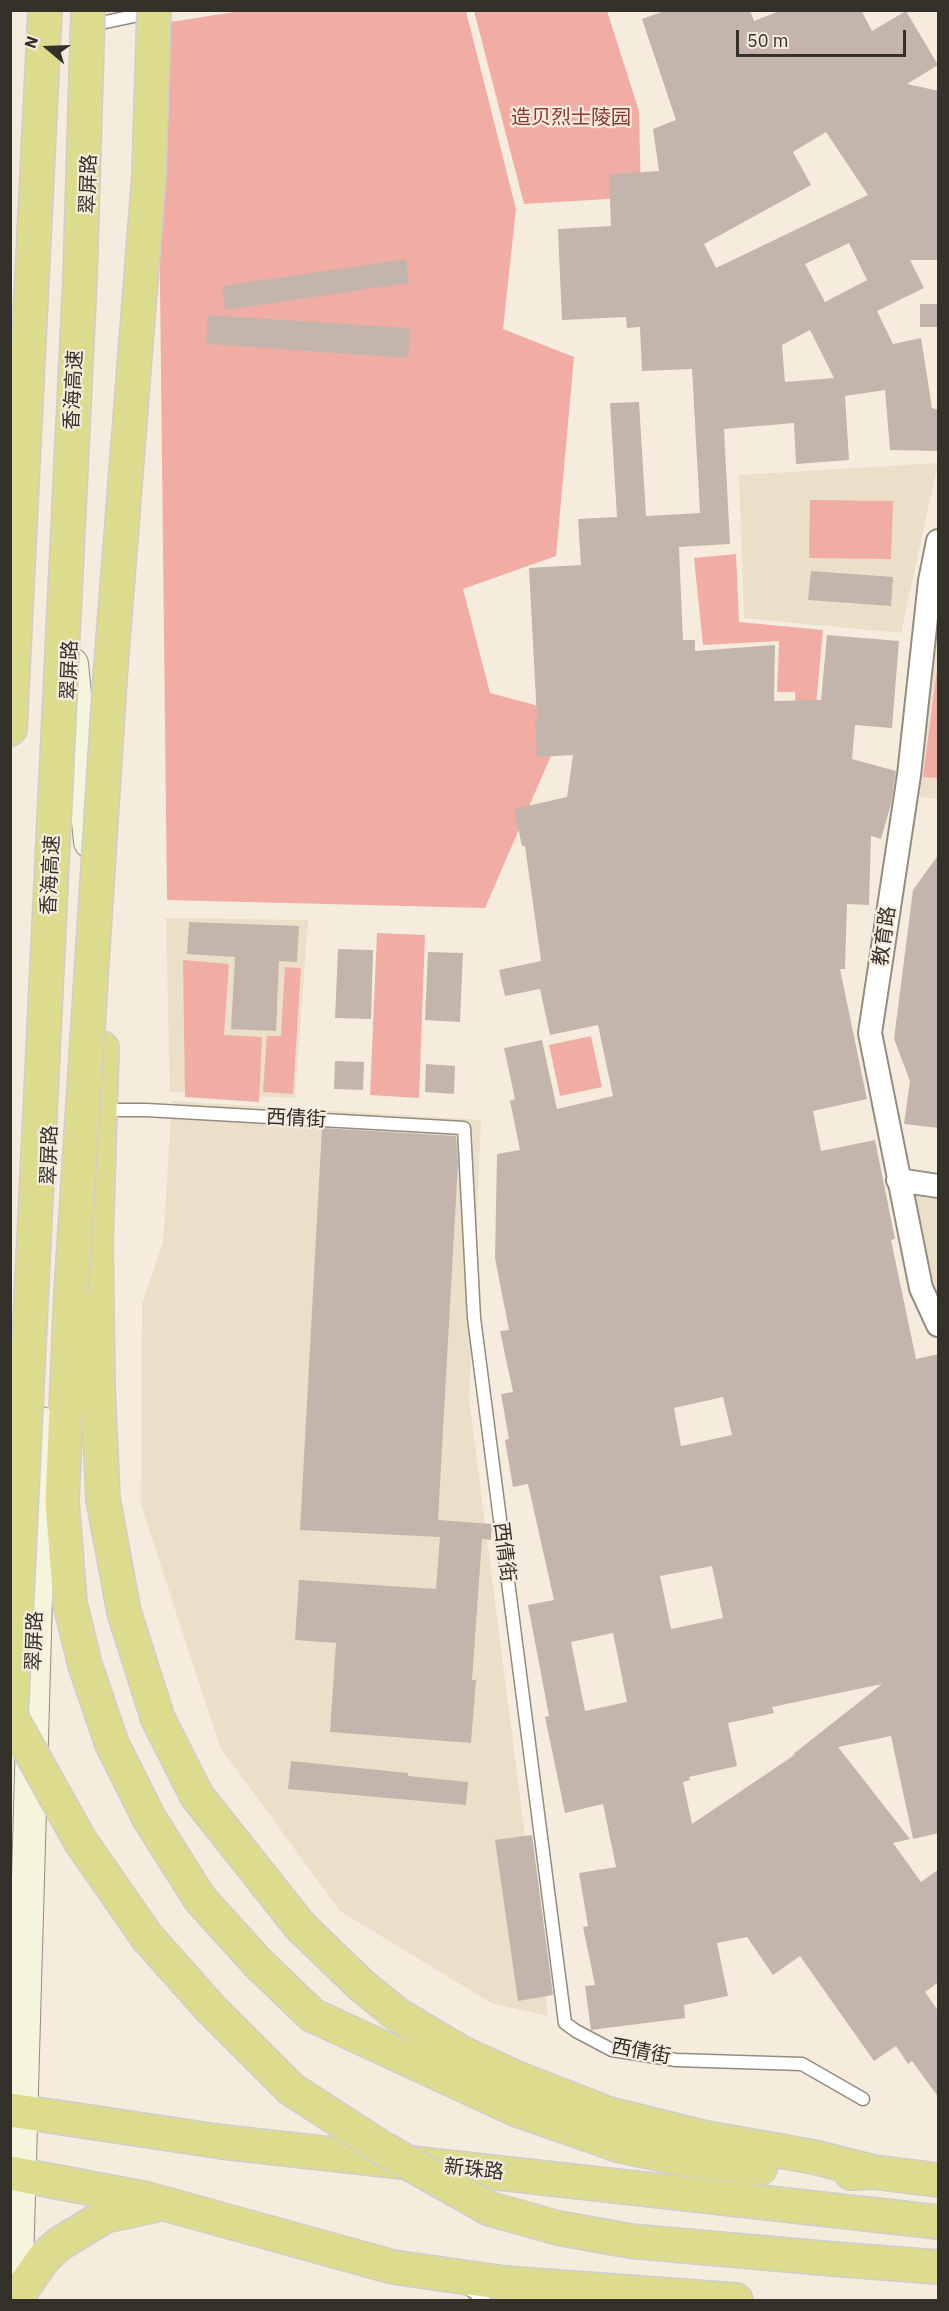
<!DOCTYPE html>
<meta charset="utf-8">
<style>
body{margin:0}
#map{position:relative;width:949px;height:2311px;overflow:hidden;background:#f5ecde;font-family:"IBM Plex Sans",sans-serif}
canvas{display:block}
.frame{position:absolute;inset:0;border:12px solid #34312b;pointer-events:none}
.north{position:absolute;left:18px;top:18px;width:60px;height:60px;-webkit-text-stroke:4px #f5ecde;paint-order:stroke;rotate:289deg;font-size:16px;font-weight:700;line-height:24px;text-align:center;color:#34312b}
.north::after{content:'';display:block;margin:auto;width:21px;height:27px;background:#34312b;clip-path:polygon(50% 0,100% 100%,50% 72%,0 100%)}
.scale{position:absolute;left:736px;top:30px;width:170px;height:27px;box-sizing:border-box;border:3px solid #34312b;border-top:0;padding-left:8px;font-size:18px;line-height:21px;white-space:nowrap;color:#34312b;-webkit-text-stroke:4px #f5ecde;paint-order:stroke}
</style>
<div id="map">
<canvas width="949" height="2311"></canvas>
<div class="frame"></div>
<div class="north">N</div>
<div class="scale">50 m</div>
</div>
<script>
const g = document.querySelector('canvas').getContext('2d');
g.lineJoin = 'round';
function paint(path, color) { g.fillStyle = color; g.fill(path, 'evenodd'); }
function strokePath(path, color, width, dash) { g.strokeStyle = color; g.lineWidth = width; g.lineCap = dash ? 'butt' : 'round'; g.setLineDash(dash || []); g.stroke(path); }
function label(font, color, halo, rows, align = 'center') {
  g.font = font + ' "IBM Plex Sans","Noto Sans SC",sans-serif'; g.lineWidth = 4.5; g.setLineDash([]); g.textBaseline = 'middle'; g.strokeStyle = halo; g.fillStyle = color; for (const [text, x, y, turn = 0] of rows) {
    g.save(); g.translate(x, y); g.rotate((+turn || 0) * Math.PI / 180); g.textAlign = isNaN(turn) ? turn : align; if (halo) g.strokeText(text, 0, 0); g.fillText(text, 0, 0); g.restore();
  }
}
const built = new Path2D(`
 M 938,463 L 901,633 L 744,618 L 739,475 Z
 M 938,593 L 938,799 L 916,796 Z
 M 166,918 L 308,920 L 295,1098 L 170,1092 Z
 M 172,1101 L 481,1120 L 469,1398 L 548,2016 L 491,2003 L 340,1911 L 220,1747 L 141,1505 L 142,1304 L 163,1242 Z
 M 913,1193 L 938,1197 L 938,1303 L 931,1287 Z`);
const green = new Path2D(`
 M 241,11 L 466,11 L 516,209 L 503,329 L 574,357 L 556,556 L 463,589 L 490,693 L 569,714 L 485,908 L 167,900 L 157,24 Z
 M 474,11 L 607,11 L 639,111 L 641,197 L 524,204 Z
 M 810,500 L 893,501 L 891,559 L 809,558 Z
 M 736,554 L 739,622 L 823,630 L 814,727 L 796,728 L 795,692 L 777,692 L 779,641 L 703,645 L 694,558 Z
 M 938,662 L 938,778 L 923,777 Z
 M 377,933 L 425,935 L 419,1098 L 370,1095 Z
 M 183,960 L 229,964 L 224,1035 L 262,1037 L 259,1102 L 185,1097 Z
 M 285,967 L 301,968 L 293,1094 L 263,1092 L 267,1036 L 281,1036 Z
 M 591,1036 L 602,1087 L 560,1096 L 549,1045 Z`);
const building = new Path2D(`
 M 667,10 L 750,10 L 754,21 L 782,10 L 861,10 L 872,31 L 906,11 L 938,65 L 907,84 L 939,91 L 939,260 L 910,260 L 924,288 L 877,311 L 893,344 L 921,338 L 932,408 L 939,410 L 939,451 L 890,450 L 885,390 L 845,396 L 849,460 L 796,464 L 794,423 L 724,429 L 730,544 L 679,547 L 683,640 L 695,640 L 695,651 L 775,645 L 774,701 L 821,700 L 827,635 L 899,641 L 892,728 L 855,725 L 852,759 L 896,771 L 891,804 L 881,839 L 871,836 L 869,905 L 847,904 L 845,969 L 840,969 L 867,1099 L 813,1111 L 821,1151 L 875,1140 L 895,1239 L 891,1240 L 916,1359 L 939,1354 L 939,1833 L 913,1839 L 891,1736 L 838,1747 L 910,1839 L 893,1843 L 921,1882 L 939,1869 L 939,1982 L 925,1992 L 939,2012 L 939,2098 L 912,2061 L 908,2064 L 896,2046 L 874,2061 L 800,1956 L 773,1975 L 747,1937 L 717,1943 L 728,1996 L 684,2005 L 685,2018 L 591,2030 L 585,1986 L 595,1985 L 583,1927 L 588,1926 L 579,1873 L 616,1867 L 603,1804 L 565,1813 L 545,1717 L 549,1716 L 528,1605 L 554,1600 L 528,1484 L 513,1487 L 505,1440 L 509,1439 L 501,1394 L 513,1392 L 500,1331 L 509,1330 L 495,1258 L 497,1154 L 520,1150 L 510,1101 L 515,1099 L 504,1048 L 542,1040 L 557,1109 L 613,1096 L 598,1025 L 550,1035 L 540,989 L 505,996 L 499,970 L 541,961 L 525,846 L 522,846 L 514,809 L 567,797 L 573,755 L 537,757 L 535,719 L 537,719 L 529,568 L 581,565 L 578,519 L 617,517 L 610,403 L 639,402 L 646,516 L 700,513 L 692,369 L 642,371 L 640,327 L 627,328 L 626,317 L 562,320 L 558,229 L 611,226 L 609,174 L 659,171 L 653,129 L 676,120 L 642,19 ZM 826,132 L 868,195 L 716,268 L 704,244 L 811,185 L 793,152 ZM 849,243 L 867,280 L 825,302 L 805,264 ZM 810,330 L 834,378 L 785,382 L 782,345 ZM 723,1397 L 732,1435 L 681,1446 L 674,1408 ZM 712,1566 L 723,1618 L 671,1629 L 660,1576 ZM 613,1633 L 627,1702 L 585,1711 L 571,1642 ZM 882,1684 L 792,1755 L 796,1754 L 692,1824 L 683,1782 L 690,1780 L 689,1777 L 737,1766 L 728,1723 L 774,1713 L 772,1707 Z
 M 406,259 L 409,283 L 225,310 L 222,286 Z
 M 920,304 L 939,304 L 939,327 L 920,327 Z
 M 208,315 L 410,328 L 408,358 L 206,344 Z
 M 811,571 L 893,577 L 891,606 L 808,600 Z
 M 939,854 L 939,1128 L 904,1124 L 910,1081 L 894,1039 L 913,890 Z
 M 189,922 L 299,926 L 297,962 L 279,961 L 276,1031 L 231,1029 L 235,957 L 187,954 Z
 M 338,949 L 373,950 L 371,1019 L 335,1018 Z
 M 428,952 L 463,953 L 460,1022 L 425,1020 Z
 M 335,1061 L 364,1062 L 363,1090 L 334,1089 Z
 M 426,1064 L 455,1066 L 454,1094 L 425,1092 Z
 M 322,1128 L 456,1136 L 458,1163 L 438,1520 L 492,1524 L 491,1540 L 482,1539 L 472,1680 L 476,1680 L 471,1743 L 330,1732 L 336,1643 L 295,1640 L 299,1580 L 436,1589 L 440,1537 L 300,1530 Z
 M 291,1761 L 408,1773 L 408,1776 L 468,1782 L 466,1805 L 288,1789 Z
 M 532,1835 L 553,1995 L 518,2001 L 495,1840 Z`);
const lane = new Path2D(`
 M 96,24 L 153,12
 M 101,1110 L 146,1110 L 464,1128 L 474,1318 L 565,2023 L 576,2031 L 612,2050 L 676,2060 L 802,2064 L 863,2099
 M 467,2287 L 484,2300`);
const street = new Path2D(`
 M 938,541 L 930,581 L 909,775 L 870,1033 L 921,1288 L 938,1325
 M 898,1180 L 938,1186`);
const secondary = new Path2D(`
 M 72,664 L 90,842
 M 16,2300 L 41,1423`);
const highway = new Path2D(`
 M 10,729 L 45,10
 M 102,1048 L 96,1240 L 98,1388 L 103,1499 L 124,1612 L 158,1719 L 197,1796 L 300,1926 L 361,1985 L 398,2015 L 460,2052 L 519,2079 L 609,2114 L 706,2138 L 814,2157 L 873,2172
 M 71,1293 L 62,1502 L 70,1603 L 85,1665 L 112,1744 L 149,1818 L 200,1899 L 258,1963 L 312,2015 L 515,2109 L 621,2146 L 683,2159 L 760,2168
 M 10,2110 L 223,2142 L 938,2222
 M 10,2173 L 147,2199 L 393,2267 L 504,2283 L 736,2300
 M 851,2173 L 873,2172 L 938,2180
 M 833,2259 L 938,2267
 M 16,2298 L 44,2258 L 59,2244 L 105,2216 L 152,2206`);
const highwayBridge = new Path2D(`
 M 71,1293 L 110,678 L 149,175 L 154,10
 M 10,1715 L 81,1842 L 147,1937 L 211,2009 L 291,2089 L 382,2148 L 490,2209 L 558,2228 L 630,2241 L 833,2259
 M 10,1740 L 80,278 L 88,10`);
const parkNames = [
 ["造贝烈士陵园",571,118]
];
const streetNames = [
 ["翠屏路",89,184,-88],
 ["香海高速",74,390,-87],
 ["翠屏路",70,670,-88],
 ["香海高速",51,875,-87],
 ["教育路",885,936,-82],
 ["西倩街",296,1119,3],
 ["翠屏路",50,1155,-88],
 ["西倩街",504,1552,83],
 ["翠屏路",35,1641,-88],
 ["西倩街",641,2052,11],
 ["新珠路",474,2170,6]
];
paint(built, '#ebdfca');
paint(green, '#f1ada4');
paint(building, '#c4b5ac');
strokePath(lane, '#938c7f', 15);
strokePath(street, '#938c7f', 26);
strokePath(secondary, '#938c7f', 34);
strokePath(highway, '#cececc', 36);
strokePath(lane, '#fff', 12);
strokePath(street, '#fff', 22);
strokePath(secondary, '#f5f4dd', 32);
strokePath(highway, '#dddc8e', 33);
strokePath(highwayBridge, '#cececc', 36, []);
strokePath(highwayBridge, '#dddc8e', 33);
label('20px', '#8f352f', '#f5ecde', parkNames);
label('20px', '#34312b', '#f5ecde', streetNames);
</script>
